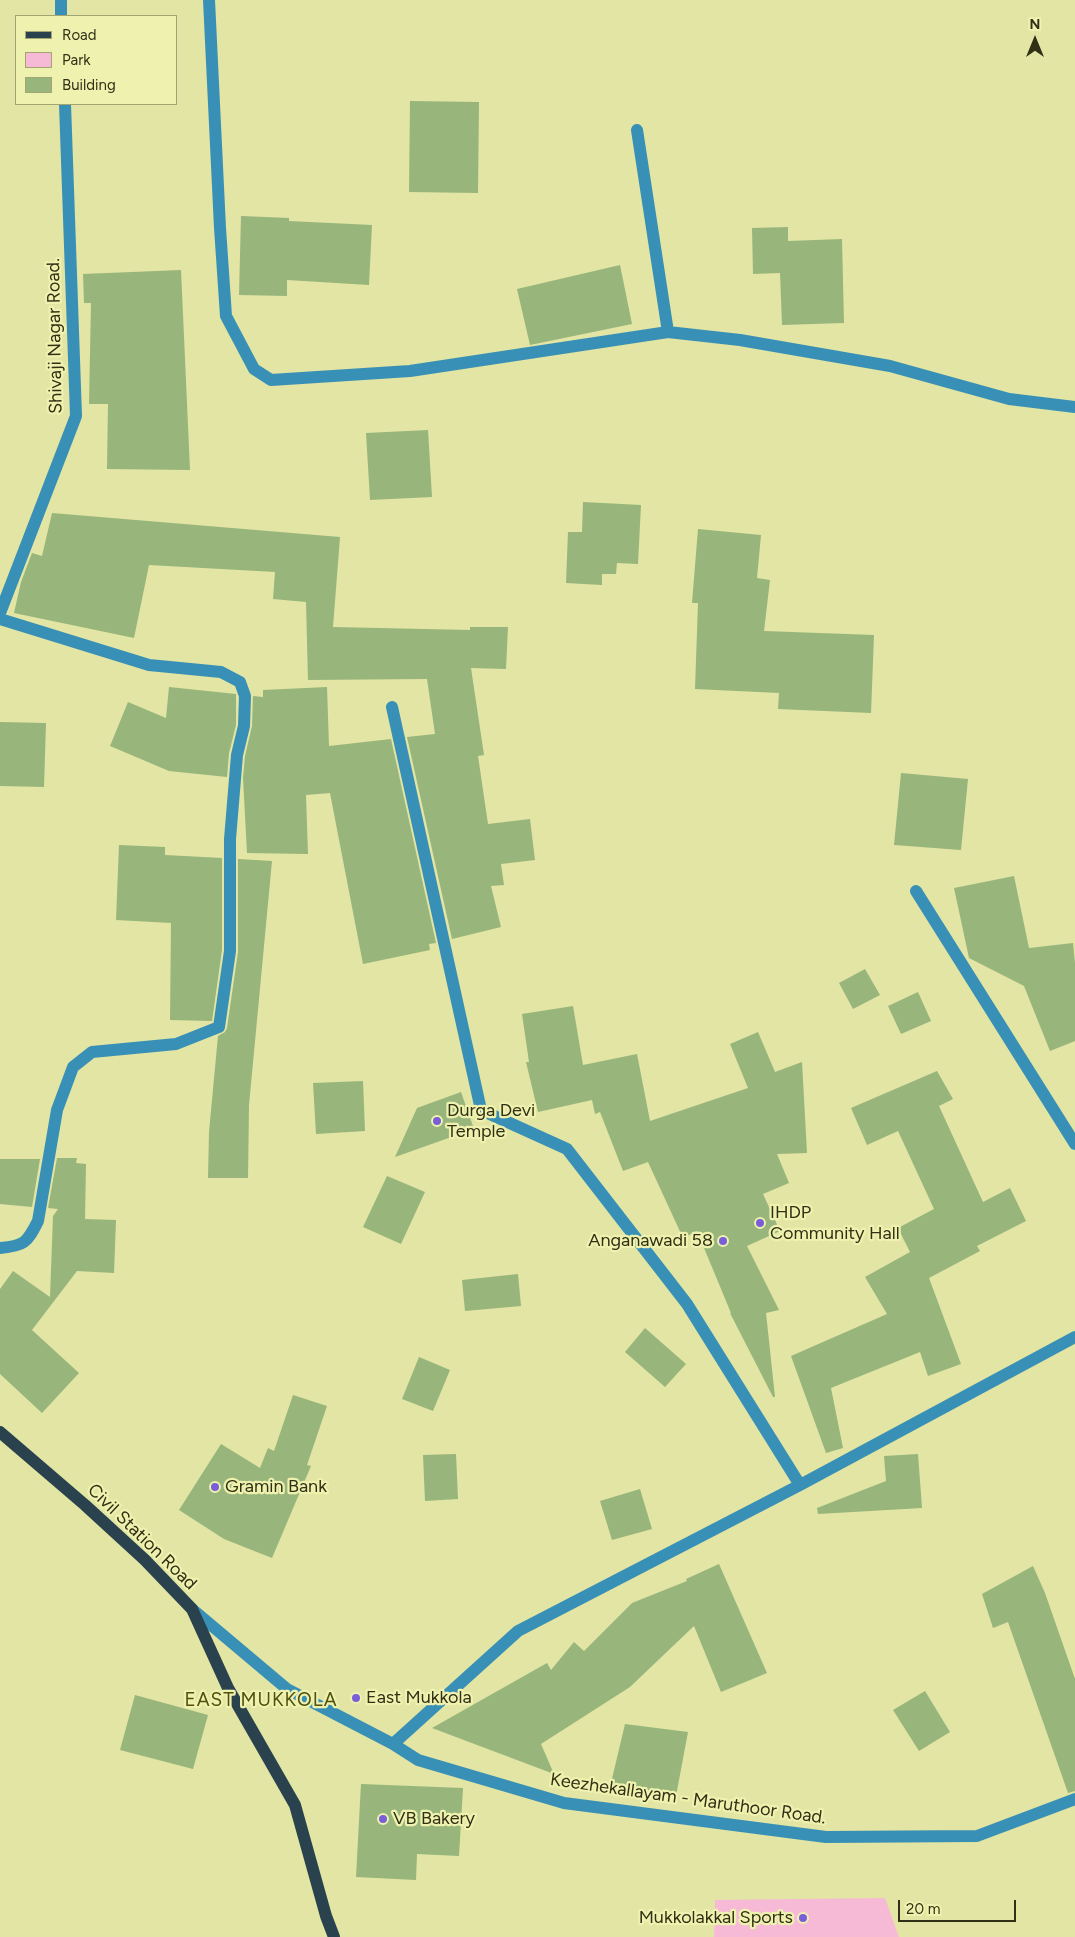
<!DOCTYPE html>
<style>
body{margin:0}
#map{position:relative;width:1075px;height:1937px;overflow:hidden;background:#e2e5a3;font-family:Figtree,sans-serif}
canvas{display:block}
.legend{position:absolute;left:15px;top:15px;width:162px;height:90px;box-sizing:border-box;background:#eff2af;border:1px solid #a2a471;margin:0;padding:6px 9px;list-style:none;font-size:15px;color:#2f3015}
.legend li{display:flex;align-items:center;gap:10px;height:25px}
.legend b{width:25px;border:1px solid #a2a471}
.north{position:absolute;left:1010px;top:15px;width:50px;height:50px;-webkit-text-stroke:4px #eff2af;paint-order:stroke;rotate:0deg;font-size:14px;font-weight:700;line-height:20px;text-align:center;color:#2f3015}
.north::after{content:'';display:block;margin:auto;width:18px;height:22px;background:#2f3015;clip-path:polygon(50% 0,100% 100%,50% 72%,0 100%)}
.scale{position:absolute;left:898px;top:1900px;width:118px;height:22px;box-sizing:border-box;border:2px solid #2f3015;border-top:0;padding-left:6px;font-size:15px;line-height:18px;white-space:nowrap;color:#2f3015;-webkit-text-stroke:4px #eff2af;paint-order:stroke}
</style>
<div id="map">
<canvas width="1075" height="1937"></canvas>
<ul class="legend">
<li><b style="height:6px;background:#29424e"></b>Road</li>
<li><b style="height:14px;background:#f7bad6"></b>Park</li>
<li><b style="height:14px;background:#98b57c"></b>Building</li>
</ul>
<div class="north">N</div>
<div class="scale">20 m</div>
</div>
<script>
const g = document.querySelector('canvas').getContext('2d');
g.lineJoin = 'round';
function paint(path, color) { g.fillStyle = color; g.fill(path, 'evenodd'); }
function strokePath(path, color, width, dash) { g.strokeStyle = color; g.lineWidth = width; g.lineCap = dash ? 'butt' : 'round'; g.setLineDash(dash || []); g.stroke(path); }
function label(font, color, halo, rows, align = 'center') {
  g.font = font + ' Figtree,sans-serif'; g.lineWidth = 4.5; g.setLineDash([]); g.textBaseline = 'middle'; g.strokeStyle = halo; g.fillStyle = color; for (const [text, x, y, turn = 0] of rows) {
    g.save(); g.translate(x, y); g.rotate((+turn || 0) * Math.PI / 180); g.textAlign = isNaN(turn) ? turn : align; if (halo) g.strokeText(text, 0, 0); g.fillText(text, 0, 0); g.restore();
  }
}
const green = new Path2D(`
 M 885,1898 L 899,1937 L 714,1937 L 715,1900 Z`);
const building = new Path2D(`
 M 410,101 L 479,102 L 478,193 L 409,192 Z
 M 241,216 L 289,218 L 289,221 L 372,225 L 369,285 L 287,280 L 287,296 L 239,295 Z
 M 788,227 L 788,241 L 842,239 L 844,323 L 782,325 L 780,273 L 753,274 L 752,228 Z
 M 620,265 L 632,324 L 530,345 L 517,289 Z
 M 181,270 L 190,470 L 107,469 L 108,404 L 89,404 L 91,303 L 84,303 L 83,274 Z
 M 428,430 L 432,497 L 370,500 L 366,433 Z
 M 583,502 L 641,505 L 638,564 L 617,563 L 616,574 L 602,574 L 602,585 L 566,583 L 568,532 L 582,532 Z
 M 52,513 L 340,537 L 333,627 L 470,630 L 470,627 L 508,627 L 506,669 L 471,668 L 484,755 L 478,756 L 488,824 L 530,819 L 535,860 L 501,864 L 504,885 L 491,886 L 501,927 L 452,939 L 407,737 L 435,734 L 427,679 L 308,680 L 306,602 L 273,599 L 275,572 L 149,565 L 134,638 L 14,613 L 21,582 L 32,553 L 42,556 Z
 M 698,529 L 761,535 L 757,578 L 770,580 L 764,631 L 874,635 L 871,713 L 778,709 L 779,693 L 695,689 L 698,603 L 692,603 Z
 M 169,687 L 236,694 L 236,725 L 229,753 L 227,777 L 169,771 L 110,746 L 128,702 L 166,718 Z
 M 327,687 L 329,746 L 391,739 L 436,943 L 429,944 L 430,950 L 363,964 L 330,793 L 306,795 L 308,854 L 247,853 L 243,778 L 245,756 L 252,726 L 253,696 L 263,697 L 263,690 Z
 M 0,722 L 46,723 L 44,787 L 0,786 Z
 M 901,773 L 968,779 L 961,850 L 894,845 Z
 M 119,845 L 165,847 L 165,855 L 222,858 L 222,950 L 212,1021 L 170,1020 L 171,923 L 116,920 Z
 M 238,859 L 272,861 L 249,1105 L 248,1178 L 208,1178 L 209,1132 L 218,1036 L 225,1032 L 227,1028 L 238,952 Z
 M 1014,876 L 1029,948 L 1073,943 L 1075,963 L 1075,1041 L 1050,1051 L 1024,986 L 969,958 L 954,888 Z
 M 865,969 L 880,995 L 853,1009 L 839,983 Z
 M 918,992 L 931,1021 L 901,1034 L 888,1006 Z
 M 573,1006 L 583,1065 L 637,1054 L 650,1121 L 748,1088 L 730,1044 L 758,1032 L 775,1072 L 802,1062 L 807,1153 L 777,1154 L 789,1183 L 763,1194 L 780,1231 L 747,1246 L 779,1310 L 766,1313 L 775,1397 L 773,1397 L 730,1313 L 731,1313 L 697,1231 L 683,1238 L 648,1162 L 623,1171 L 600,1112 L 595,1114 L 592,1100 L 538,1112 L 526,1062 L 529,1062 L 522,1014 Z
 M 937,1071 L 953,1099 L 939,1106 L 983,1202 L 1010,1188 L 1026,1221 L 977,1246 L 980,1251 L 929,1278 L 961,1364 L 928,1376 L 920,1352 L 831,1388 L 843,1448 L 826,1453 L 791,1356 L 887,1314 L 865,1277 L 910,1252 L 898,1228 L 934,1209 L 898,1131 L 867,1145 L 851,1108 Z
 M 363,1081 L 365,1131 L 316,1134 L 313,1083 Z
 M 461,1092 L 474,1129 L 395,1157 L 417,1108 Z
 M 57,1158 L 77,1158 L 76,1163 L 86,1164 L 85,1219 L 116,1220 L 114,1273 L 77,1271 L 32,1330 L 79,1373 L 42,1413 L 0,1374 L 0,1289 L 13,1271 L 50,1297 L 53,1216 L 58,1209 L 48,1208 Z
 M 0,1159 L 40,1159 L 32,1207 L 0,1204 Z
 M 387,1176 L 425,1192 L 401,1244 L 363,1227 Z
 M 518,1274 L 521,1306 L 465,1311 L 462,1280 Z
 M 645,1328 L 686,1364 L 665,1387 L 625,1352 Z
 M 419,1357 L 450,1370 L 433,1411 L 402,1399 Z
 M 293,1395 L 327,1406 L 307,1465 L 311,1466 L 272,1558 L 224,1539 L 179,1510 L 221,1444 L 260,1468 L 268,1448 L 274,1451 Z
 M 456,1454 L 458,1499 L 425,1501 L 423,1455 Z
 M 918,1454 L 922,1508 L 818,1514 L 817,1508 L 886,1481 L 884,1456 Z
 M 640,1489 L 652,1529 L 612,1540 L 600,1501 Z
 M 719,1564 L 767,1673 L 721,1692 L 694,1626 L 630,1687 L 541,1744 L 554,1774 L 432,1728 L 547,1663 L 551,1670 L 574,1642 L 584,1651 L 632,1603 L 687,1581 L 686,1579 Z
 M 1033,1566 L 1045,1593 L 1075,1679 L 1075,1791 L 1068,1793 L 1008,1622 L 993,1628 L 982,1594 Z
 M 925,1691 L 950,1732 L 919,1751 L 893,1710 Z
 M 135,1695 L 208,1715 L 193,1769 L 120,1750 Z
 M 625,1724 L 688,1732 L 676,1796 L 611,1783 Z
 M 361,1784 L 463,1788 L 459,1856 L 417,1854 L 416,1880 L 356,1877 Z`);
const minor = new Path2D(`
 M 61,0 L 61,16
 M 209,0 L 220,228 L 226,316 L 254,369 L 271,380 L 410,371 L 668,332 L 740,340 L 890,366 L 1009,399 L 1075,407
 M 637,130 L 668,332
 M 0,613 L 76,416 L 65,104
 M 0,619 L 149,665 L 221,672 L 240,682 L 245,696 L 244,726 L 237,755 L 230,839 L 230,951 L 219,1027 L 176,1044 L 92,1052 L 73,1067 L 57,1110 L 38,1221 C 27,1243 24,1246 0,1248
 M 392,707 L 481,1110 L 567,1149 L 687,1304 L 800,1485
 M 916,891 L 1075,1144
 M 192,1609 L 287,1689 L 393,1744 L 418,1760 L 564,1803 L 826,1837 L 977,1836 L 1075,1799
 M 393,1744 L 518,1631 L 800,1485 L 1075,1337`);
const major = new Path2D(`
 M 0,1432 L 85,1505 L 145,1560 L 192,1609 L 228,1688 L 295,1805 L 326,1916 L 334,1937`);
const markers = [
 [437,1121,5,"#7a5ed8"],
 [760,1223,5,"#7a5ed8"],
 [723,1241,5,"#7a5ed8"],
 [215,1487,5,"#7a5ed8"],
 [356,1698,5,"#7a5ed8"],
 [383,1819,5,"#7a5ed8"],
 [803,1918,5,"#7a5ed8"]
];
const streetNames = [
 ["Shivaji Nagar Road.",55,336,-91],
 ["Civil Station Road",142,1537,44],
 ["Keezhekallayam - Maruthoor Road.",688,1799,8]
];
const poiNames = [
 ["Durga Devi",447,1111],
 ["Temple",447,1132],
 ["IHDP",770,1213],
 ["Community Hall",770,1234],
 ["Anganawadi 58",713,1241,"right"],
 ["Gramin Bank",225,1487],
 ["East Mukkola",366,1698],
 ["VB Bakery",393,1819],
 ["Mukkolakkal Sports",793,1918,"right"]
];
const neighbourhoodNames = [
 ["EAST MUKKOLA",261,1700]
];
paint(green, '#f7bad6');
paint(building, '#98b57c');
strokePath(minor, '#3990b6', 12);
strokePath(major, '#29424e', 12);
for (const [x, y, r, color] of markers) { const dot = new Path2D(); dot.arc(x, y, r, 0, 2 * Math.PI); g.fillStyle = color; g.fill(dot); strokePath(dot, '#eff2af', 2); }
label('18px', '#2f3015', '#eff2af', streetNames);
label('18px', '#2f3015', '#eff2af', poiNames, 'left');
g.letterSpacing = '1px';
label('19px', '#51510d', '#eff2af', neighbourhoodNames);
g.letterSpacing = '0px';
</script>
